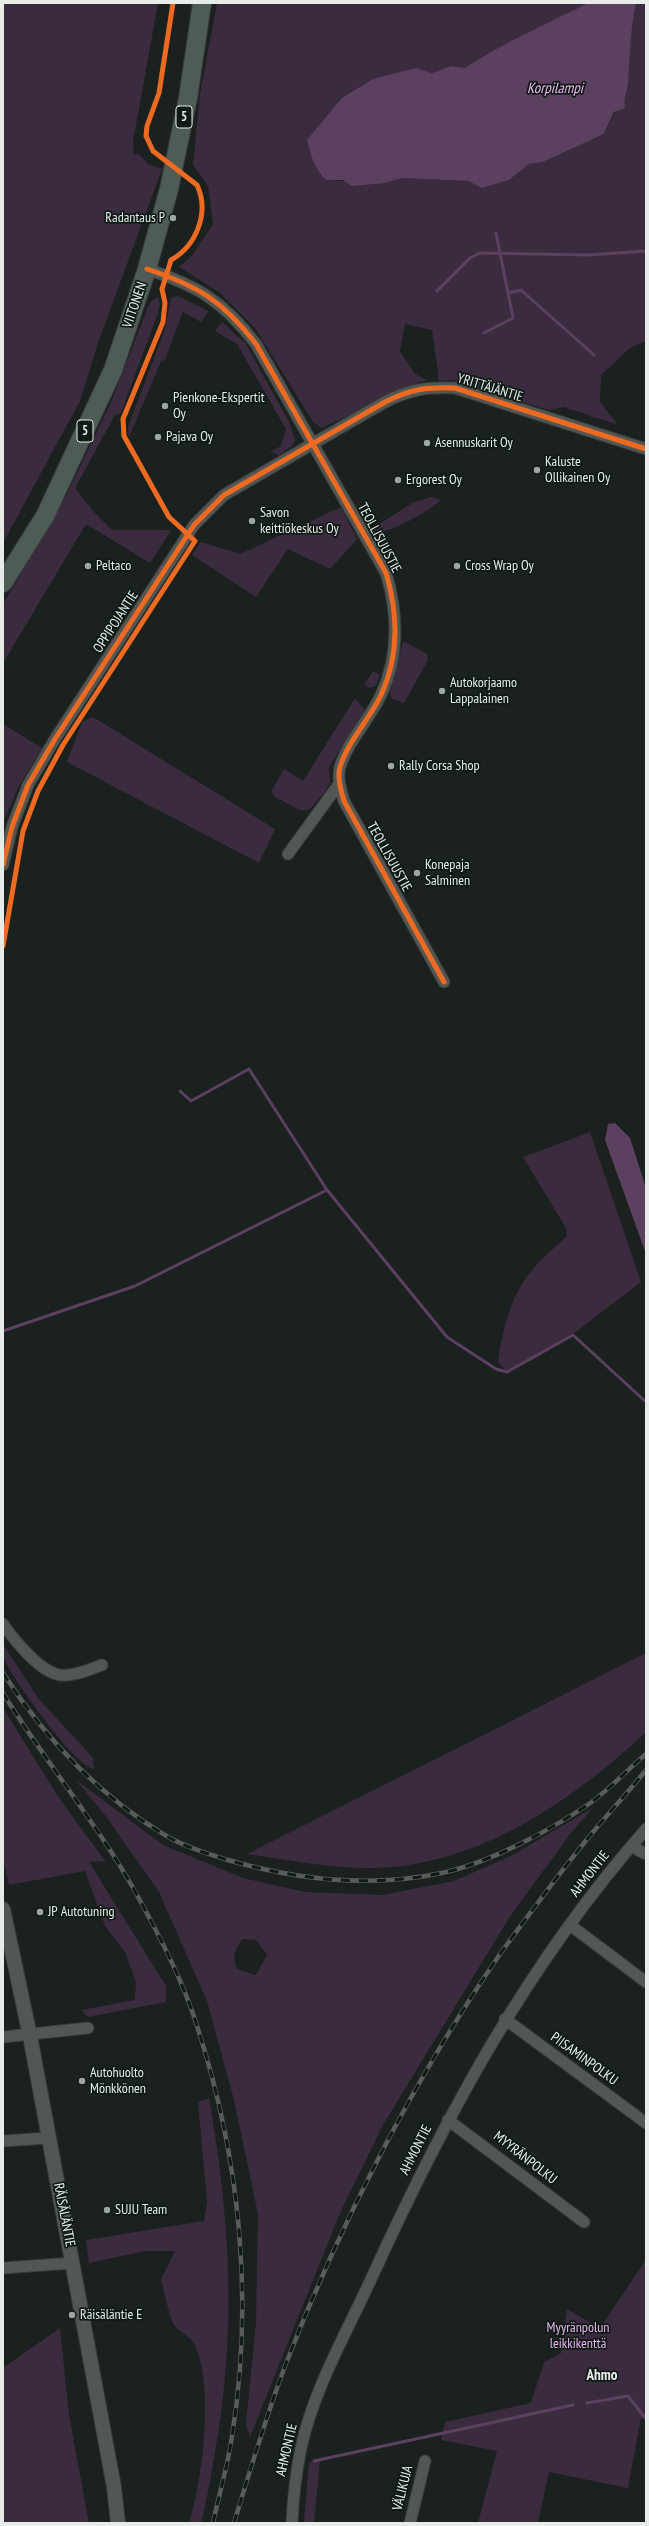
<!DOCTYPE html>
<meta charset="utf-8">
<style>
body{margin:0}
#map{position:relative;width:649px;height:2526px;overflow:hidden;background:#1b211e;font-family:"PT Sans Narrow",sans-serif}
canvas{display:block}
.frame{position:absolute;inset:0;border:4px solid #e6ede9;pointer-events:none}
</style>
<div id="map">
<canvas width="649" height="2526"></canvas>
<div class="frame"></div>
</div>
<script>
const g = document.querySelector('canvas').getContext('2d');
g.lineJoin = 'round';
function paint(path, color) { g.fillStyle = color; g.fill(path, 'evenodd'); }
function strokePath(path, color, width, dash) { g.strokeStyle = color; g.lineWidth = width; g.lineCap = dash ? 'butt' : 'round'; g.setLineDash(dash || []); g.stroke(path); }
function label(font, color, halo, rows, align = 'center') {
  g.font = font + ' "PT Sans Narrow",sans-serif'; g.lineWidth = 3.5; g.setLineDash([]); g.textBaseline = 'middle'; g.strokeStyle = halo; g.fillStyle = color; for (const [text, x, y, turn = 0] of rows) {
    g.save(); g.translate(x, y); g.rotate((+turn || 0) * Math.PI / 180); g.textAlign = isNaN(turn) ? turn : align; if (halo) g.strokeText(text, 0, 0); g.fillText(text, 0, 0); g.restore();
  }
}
const green = new Path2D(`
 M 3,3 L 158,3 L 133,142 L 134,155 L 139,154 L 148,164 L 162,169 L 99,340 L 80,401 L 3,543 Z
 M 217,3 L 588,3 C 547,24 504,42 465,68 L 451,66 L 432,73 L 416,68 L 396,74 L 325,121 L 307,140 L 326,180 L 385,183 L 402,178 L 468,181 L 482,188 L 509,180 L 529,164 L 543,162 L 604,134 L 628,86 L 630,32 L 636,3 L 646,3 L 646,341 L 630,348 L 601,375 L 600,402 L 618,425 L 564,407 L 549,410 L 453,380 L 439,381 L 432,330 L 405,324 L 400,351 L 414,373 L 427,381 L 418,382 L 322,428 L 313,422 L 255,328 L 219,292 L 179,267 L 191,257 L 213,224 L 208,186 L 193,165 L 200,94 Z
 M 178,296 L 209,311 L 201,322 L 183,312 L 164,362 L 162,359 L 129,437 L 128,427 L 165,329 L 171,298 Z
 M 158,297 L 160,305 L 158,313 L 121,413 L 115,415 L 75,488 L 93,511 L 112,530 L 171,530 L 150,563 L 86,524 L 3,663 L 3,604 L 65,498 L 111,402 L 150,302 Z
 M 222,322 L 246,344 L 289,422 L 295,440 L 293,445 L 279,455 L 270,452 L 281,446 L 286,429 L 237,344 L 215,331 Z
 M 432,497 L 441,500 C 429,511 392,533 375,532 L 373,528 L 414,502 Z
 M 341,507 L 357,539 L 330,569 L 288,549 L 256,597 L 192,555 L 201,542 L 240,554 Z
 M 403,641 L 427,654 L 428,660 L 404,703 L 391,698 L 390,693 Z
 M 373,671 L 380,675 L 376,686 L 370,688 L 364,685 Z
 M 355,698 L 365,710 L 329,767 L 330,783 L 324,793 L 310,809 L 302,811 L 275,797 L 271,792 L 284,769 L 303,781 Z
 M 93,717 L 275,829 L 259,863 L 67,762 L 82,722 Z
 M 3,724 L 42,748 L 19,786 L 3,823 Z
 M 590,1132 L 641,1282 L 573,1334 L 507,1372 L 498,1362 C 502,1333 509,1302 526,1278 C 537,1262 553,1249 567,1236 L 566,1228 L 523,1157 Z
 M 3,1644 L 38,1698 L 93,1758 L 94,1769 C 75,1767 13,1679 4,1659 C 2,1654 3,1648 3,1644 Z
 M 646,1653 L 646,1732 C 573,1801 475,1868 370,1868 C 329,1868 288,1860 247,1854 Z
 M 3,1708 L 57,1795 L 105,1861 L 89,1862 L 166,1986 L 166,2002 L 88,2017 L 81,2010 L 135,2000 L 136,1982 L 125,1952 L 105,1926 L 85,1871 L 9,1885 L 3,1858 Z
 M 76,1780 L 163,1845 L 243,1878 L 305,1892 L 382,1895 L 454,1881 L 513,1855 L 594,1807 L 570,1834 L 509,1918 L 383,2125 L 340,2213 L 250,2437 L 246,2424 L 256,2323 L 258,2214 L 234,2100 L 207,2001 L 159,1892 L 105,1815 ZM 243,1939 L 256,1940 L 267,1955 L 256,1975 L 237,1969 C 232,1956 234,1949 243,1939 Z
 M 209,2098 C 230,2218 237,2331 215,2452 C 211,2476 207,2500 201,2523 L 189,2523 C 203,2478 214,2389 195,2345 C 191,2337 180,2332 175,2326 C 169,2318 164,2290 161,2279 L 175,2251 L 145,2251 L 89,2263 L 86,2240 L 204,2221 L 207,2202 L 198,2102 Z
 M 646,2260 L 646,2419 L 641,2418 L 628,2488 L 549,2472 L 538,2523 L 478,2523 L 497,2451 L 441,2440 L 445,2422 L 531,2403 L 544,2362 L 561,2353 L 567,2309 L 600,2328 Z
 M 60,2328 L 69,2415 L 89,2523 L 3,2522 L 3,2368 Z
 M 320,2460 L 314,2523 L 304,2523 L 309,2462 Z`);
const water = new Path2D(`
 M 588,3 L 636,3 C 630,30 630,56 628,84 C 627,94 623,96 625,108 L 614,112 L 604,134 L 543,162 L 529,164 L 509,180 L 482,188 L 468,181 L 402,178 L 385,183 L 352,186 L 343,180 L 326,180 C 314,168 311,156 307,140 L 342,98 L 373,79 L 416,68 L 432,73 L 451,66 L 465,68 C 504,42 547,24 588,3 Z
 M 615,1123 L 630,1138 L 646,1188 L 646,1254 L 605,1140 L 608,1124 Z`);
const stream = new Path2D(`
 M 437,291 L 470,258 L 480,253 L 588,255 L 646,251
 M 508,293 L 521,290 L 594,355
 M 484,333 L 513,318 L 496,233
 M 180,1091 L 191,1101 L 249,1069 L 327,1190 L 447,1337 L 496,1369 L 507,1372 L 573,1335 L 646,1402
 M 3,1331 L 135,1286 L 327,1190
 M 587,2403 L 628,2396 L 646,2419
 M 314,2461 L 573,2405`);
const minor = new Path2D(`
 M 147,269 C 198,286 223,301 256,344 L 386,573 C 398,613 399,656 381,695 C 369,720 348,741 340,767 C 337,778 341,790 344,801 L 444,982
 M 288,854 L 339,784
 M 3,865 L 12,827 L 28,785 L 55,739 L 194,525 L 224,495 L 385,402 C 411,389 426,387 455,388 L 646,449
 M 3,1624 C 14,1640 40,1672 60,1675 C 73,1677 90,1669 102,1665
 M 633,1844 L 638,1850 L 646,1854
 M 570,1925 L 646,1982
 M 505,2019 L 646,2123
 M 3,2037 L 88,2028
 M 448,2120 L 584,2222
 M 3,2141 L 48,2138
 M 3,2268 L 73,2263
 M 292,2523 C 293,2498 296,2473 301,2448 C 314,2388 347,2332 372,2277 C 446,2115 528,1963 646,1829
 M 410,2523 L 425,2461`);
const tertiary = new Path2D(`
 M 3,1909 L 30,2036 L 114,2487 L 118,2523`);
const trunk = new Path2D(`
 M 3,583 L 45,516 L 113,370 L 147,269 L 169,189 L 188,98 L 202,3`);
const rail = new Path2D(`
 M 3,1673 C 46,1740 99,1796 168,1837 C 186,1847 208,1854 228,1860 C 297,1880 370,1888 442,1873 C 489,1863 549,1831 589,1804 C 609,1790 627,1770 646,1754
 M 3,1693 C 45,1762 98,1824 137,1895 C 160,1937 184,1983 198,2029 C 240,2160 254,2299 232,2436 C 228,2465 219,2494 213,2523
 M 234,2523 C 250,2470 266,2417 285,2366 C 340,2224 414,2079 500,1954 C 527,1917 555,1879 584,1843 C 604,1818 626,1795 646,1770`);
const cycleway = new Path2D(`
 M 147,269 C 198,286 223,301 256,344 L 386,573 C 398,613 399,656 381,695 C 369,720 348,741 340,767 C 337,778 341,790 344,801 L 444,982
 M 3,865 L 12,827 L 28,785 L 55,739 L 194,525 L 224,495 L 385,402 C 411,389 426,387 455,388 L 646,449
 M 3,946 L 23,831 L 38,791 L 63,745 L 195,541 L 169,517 L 124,436 L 123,419 L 163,322 L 165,303 L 162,289 L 171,260 C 196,246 210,213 197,185 L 153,151 L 146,136 L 147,126 L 159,93 L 173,3`);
const markers = [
 [173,218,4,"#9fa6a2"],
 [165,406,4,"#9fa6a2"],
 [158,437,4,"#9fa6a2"],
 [427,443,4,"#9fa6a2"],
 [537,470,4,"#9fa6a2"],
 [398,480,4,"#9fa6a2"],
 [252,521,4,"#9fa6a2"],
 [88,566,4,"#9fa6a2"],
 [457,566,4,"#9fa6a2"],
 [442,691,4,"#9fa6a2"],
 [391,766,4,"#9fa6a2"],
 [417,873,4,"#9fa6a2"],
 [40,1912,4,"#9fa6a2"],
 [82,2081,4,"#9fa6a2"],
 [107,2210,4,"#9fa6a2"],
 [72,2315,4,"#9fa6a2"]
];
const shields = [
 [184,117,16],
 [85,431,16]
];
const shieldNames = [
 ["5",184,117],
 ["5",85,431]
];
const poiNames = [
 ["Radantaus P",165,218,"right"],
 ["Pienkone-Ekspertit",173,398],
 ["Oy",173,414],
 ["Pajava Oy",166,437],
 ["Asennuskarit Oy",435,443],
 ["Kaluste",545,462],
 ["Ollikainen Oy",545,478],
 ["Ergorest Oy",406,480],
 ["Savon",260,513],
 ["keittiökeskus Oy",260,529],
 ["Peltaco",96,566],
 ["Cross Wrap Oy",465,566],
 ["Autokorjaamo",450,683],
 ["Lappalainen",450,699],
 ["Rally Corsa Shop",399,766],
 ["Konepaja",425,865],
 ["Salminen",425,881],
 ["JP Autotuning",48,1912],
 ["Autohuolto",90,2073],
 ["Mönkkönen",90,2089],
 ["SUJU Team",115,2210],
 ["Räisäläntie E",80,2315]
];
const streetNames = [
 ["VIITONEN",135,305,-71],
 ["YRITTÄJÄNTIE",490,388,17],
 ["TEOLLISUUSTIE",379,538,62],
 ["OPPIPOJANTIE",116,622,-57],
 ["TEOLLISUUSTIE",389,857,61],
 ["AHMONTIE",590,1874,-52],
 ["PIISAMINPOLKU",584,2059,36],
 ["AHMONTIE",416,2150,-63],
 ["MYYRÄNPOLKU",525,2158,38],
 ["RÄISÄLÄNTIE",64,2215,79],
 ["AHMONTIE",287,2450,-77],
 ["VÄLIKUJA",403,2488,-76]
];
const parkNames = [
 ["Myyränpolun",578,2328],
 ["leikkikenttä",578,2344]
];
const waterNames = [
 ["Korpilampi",555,89]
];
const neighbourhoodNames = [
 ["Ahmo",602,2376]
];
paint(green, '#3b2b3e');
paint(water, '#5c4060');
strokePath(stream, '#5c4060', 3);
strokePath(minor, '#373b39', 13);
strokePath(tertiary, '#373b39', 16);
strokePath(trunk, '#373b39', 20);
strokePath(minor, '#525754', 11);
strokePath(tertiary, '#525754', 14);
strokePath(trunk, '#4f5c56', 18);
strokePath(rail, '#585d5a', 4.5);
strokePath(rail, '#101a15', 3, [9]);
strokePath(cycleway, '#ed6a23', 5);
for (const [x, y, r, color] of markers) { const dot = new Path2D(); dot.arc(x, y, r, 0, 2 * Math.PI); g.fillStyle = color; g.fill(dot); strokePath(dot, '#101a15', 1.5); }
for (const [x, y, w] of shields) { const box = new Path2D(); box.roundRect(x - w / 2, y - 11, w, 22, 3); g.fillStyle = '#101a15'; g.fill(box); strokePath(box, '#e6ede9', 1); }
label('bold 13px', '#e6ede9', null, shieldNames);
label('14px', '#e6ede9', '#101a15', poiNames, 'left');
label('14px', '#e6ede9', '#101a15', streetNames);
label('14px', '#e7b4ee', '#101a15', parkNames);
label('italic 15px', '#ecb8f3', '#101a15', waterNames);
label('bold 15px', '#e6ede9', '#101a15', neighbourhoodNames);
</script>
